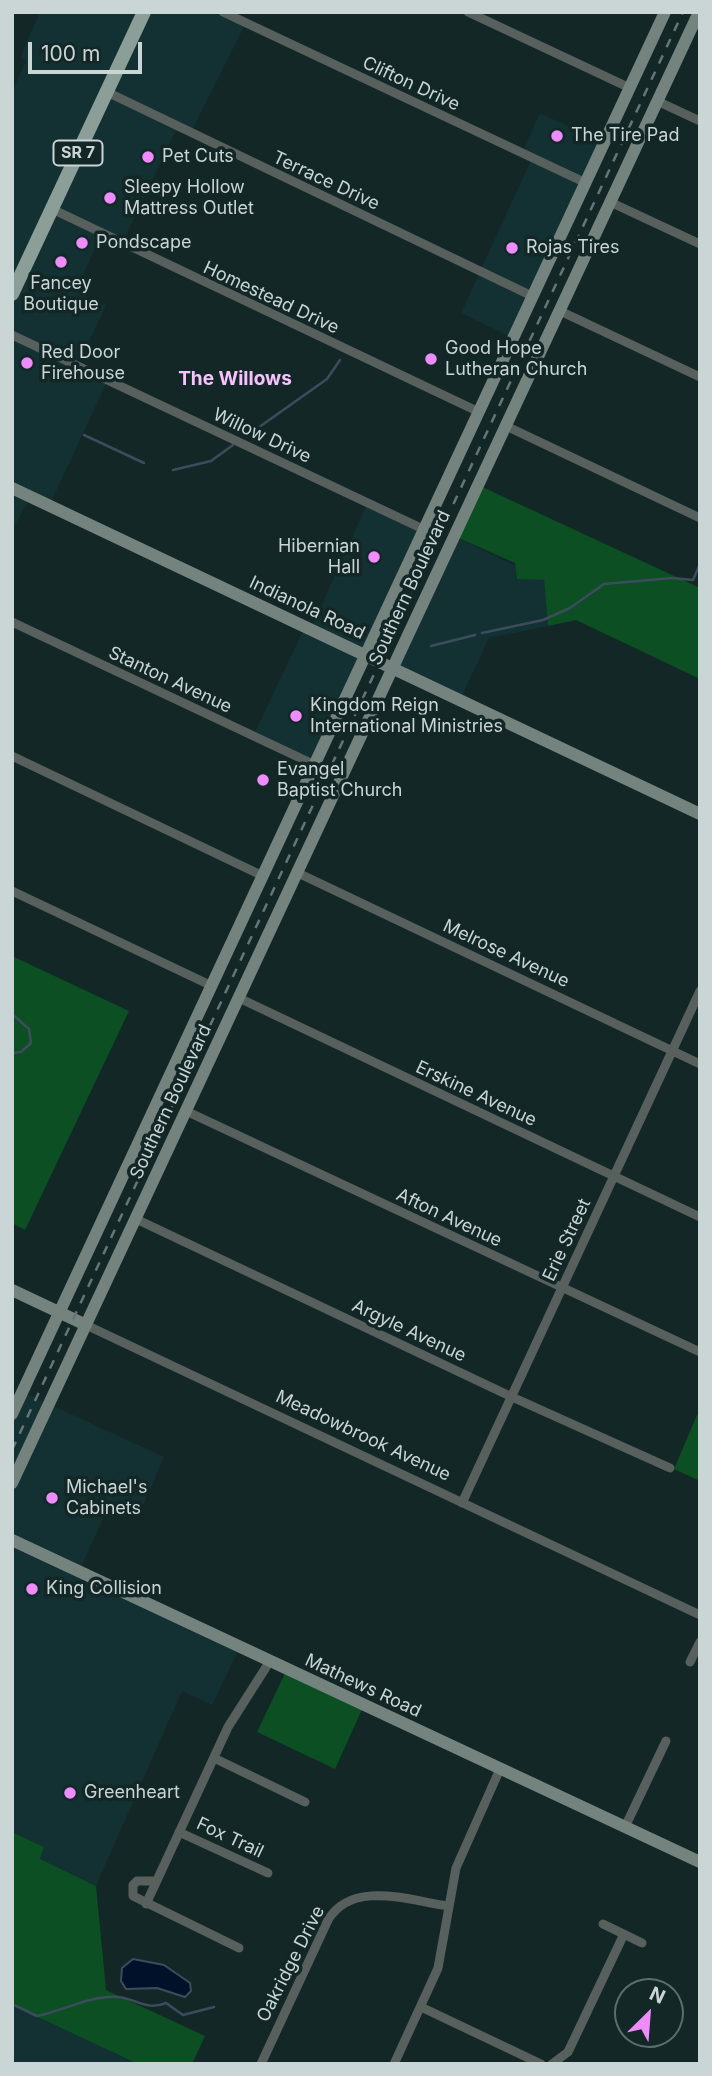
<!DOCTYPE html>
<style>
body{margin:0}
#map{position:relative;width:712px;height:2076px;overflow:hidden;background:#132727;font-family:Inter,sans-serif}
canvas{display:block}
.frame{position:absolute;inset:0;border:14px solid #cad5d6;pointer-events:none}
.north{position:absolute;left:614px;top:1978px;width:70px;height:70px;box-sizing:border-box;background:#132727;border:2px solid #5c6d6d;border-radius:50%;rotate:25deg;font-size:19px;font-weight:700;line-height:28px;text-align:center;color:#cad5d6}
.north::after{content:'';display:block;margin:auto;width:24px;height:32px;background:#ed8cfa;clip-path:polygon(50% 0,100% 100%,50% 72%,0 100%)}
.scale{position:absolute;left:28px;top:42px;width:114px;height:32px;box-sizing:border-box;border:4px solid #cad5d6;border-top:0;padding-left:9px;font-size:21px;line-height:24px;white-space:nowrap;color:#cad5d6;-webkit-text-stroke:5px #132727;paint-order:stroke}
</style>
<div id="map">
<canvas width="712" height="2076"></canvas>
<div class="frame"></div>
<div class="north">N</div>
<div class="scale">100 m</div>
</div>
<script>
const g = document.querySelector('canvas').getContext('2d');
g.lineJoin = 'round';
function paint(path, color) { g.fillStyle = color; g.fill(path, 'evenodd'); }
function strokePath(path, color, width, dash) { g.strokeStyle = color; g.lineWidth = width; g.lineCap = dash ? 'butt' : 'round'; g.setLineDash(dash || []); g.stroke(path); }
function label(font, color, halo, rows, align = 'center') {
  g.font = font + ' Inter,sans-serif'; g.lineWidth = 7; g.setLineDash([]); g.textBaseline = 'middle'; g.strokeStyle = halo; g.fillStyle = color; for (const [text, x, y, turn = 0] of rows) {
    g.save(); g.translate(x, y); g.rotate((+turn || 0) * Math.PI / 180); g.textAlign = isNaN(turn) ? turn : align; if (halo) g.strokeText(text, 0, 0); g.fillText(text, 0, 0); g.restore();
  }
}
const built = new Path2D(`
 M 40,12 L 223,12 L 246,23 L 190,134 L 177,128 L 122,244 L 101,235 L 76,291 L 106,305 L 78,366 L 108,380 L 49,506 L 30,497 L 12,531 L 12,91 L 26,61 L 20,57 Z
 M 540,113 L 604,143 L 513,338 L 461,313 L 532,158 L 522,153 Z
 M 367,504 L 423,529 L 315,765 L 253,736 L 305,627 L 311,629 Z
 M 454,536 L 544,580 L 548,626 L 489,638 L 460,700 L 392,668 Z
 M 23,1392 L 164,1457 L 140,1513 L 111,1501 L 79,1572 L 240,1647 L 212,1705 L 182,1691 L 96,1886 L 39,1859 L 44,1847 L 12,1832 L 12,1414 Z
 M 12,2005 L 138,2064 L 12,2064 Z`);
const green = new Path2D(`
 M 478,485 L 700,588 L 700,679 L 576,620 L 548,626 L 544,580 L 517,579 L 515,563 L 454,536 Z
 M 12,956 L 129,1011 L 25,1230 L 12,1223 Z
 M 697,1415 L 700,1416 L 700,1481 L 674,1469 Z
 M 287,1669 L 364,1705 L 335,1769 L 257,1732 Z
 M 12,1832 L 44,1847 L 40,1859 L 96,1886 L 106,1990 L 205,2036 L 192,2064 L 138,2064 L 12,2005 Z`);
const water = new Path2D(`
 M 133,1959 L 164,1965 L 190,1983 L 191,1991 L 185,1997 L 157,1988 L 126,1989 L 121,1981 L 122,1968 Z`);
const stream = new Path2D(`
 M 84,435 L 144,463
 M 248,435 L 327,379 L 340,360
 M 173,470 L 211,461 L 233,445
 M 482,633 L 543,620 L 570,608 L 604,584 L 672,578 L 693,580 L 700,564
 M 431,646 L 475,635
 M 12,1014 L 29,1029 L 31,1043 L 21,1052 L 12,1053
 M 12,2004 L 37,2016 C 63,2011 91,1995 118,1997 C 137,1999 146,2011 166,2003 L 183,2015 L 214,2007`);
const street = new Path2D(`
 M 223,12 L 586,183
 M 468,12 L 630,88
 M 107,92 L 532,296
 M 657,101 L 700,121
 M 610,202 L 700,244
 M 52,209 L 479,412
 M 560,311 L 700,377
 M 12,335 L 423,529
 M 506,426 L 700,518
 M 12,622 L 315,765
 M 12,756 L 263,876
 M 298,873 L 700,1064
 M 12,891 L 212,986
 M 239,998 L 700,1217
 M 186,1111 L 700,1352
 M 136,1219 L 512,1397 L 670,1468
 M 86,1325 L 700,1615
 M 462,1503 L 700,991
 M 690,1662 L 700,1642
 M 214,1758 L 305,1802
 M 625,1827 L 666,1741
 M 179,1832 L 268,1873
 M 156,1881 L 137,1881 L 133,1885 L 133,1896 L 239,1948
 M 146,1904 L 228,1727 L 270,1661
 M 603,1924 L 642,1943
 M 421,2007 L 541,2064
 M 261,2064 L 328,1920 C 353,1879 410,1901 449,1906
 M 394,2064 L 438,1968 L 456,1868 L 500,1769
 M 552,2064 L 568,2052 L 624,1934`);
const secondary = new Path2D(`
 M 12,488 L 700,814
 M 12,1290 L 86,1325
 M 12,1414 L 665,12
 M 12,1483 L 699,12
 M 12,1540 L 700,1862`);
const primary = new Path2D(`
 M 12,294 L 144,12`);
const rail = new Path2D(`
 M 12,1450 L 683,12`);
const markers = [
 [557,136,7,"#ed8cfa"],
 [148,157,7,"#ed8cfa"],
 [110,198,7,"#ed8cfa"],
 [82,243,7,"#ed8cfa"],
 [512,248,7,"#ed8cfa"],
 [61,262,7,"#ed8cfa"],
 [431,359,7,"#ed8cfa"],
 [27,363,7,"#ed8cfa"],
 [374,557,7,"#ed8cfa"],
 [296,716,7,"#ed8cfa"],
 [263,780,7,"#ed8cfa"],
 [52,1498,7,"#ed8cfa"],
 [32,1589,7,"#ed8cfa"],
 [70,1793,7,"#ed8cfa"]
];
const shields = [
 [78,153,49]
];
const shieldNames = [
 ["SR 7",78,153]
];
const streetNames = [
 ["Clifton Drive",411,84,25],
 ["Terrace Drive",326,181,25],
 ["Homestead Drive",271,298,25],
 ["Willow Drive",262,436,25],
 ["Southern Boulevard",410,588,-65],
 ["Indianola Road",307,608,25],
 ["Stanton Avenue",170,680,25],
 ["Melrose Avenue",506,954,25],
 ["Erskine Avenue",476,1094,25],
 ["Southern Boulevard",171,1102,-65],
 ["Afton Avenue",449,1218,25],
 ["Erie Street",567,1240,-65],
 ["Argyle Avenue",409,1331,25],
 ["Meadowbrook Avenue",363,1436,25],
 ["Mathews Road",363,1686,25],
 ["Fox Trail",230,1838,25],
 ["Oakridge Drive",291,1964,-63]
];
const poiNames = [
 ["The Tire Pad",571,136],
 ["Pet Cuts",162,157],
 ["Sleepy Hollow",124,188],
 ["Mattress Outlet",124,209],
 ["Pondscape",96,243],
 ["Rojas Tires",526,248],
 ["Fancey",61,284,"center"],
 ["Boutique",61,305,"center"],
 ["Good Hope",445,349],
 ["Lutheran Church",445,370],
 ["Red Door",41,353],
 ["Firehouse",41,374],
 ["Hibernian",360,547,"right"],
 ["Hall",360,568,"right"],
 ["Kingdom Reign",310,706],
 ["International Ministries",310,727],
 ["Evangel",277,770],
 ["Baptist Church",277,791],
 ["Michael's",66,1488],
 ["Cabinets",66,1509],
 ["King Collision",46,1589],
 ["Greenheart",84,1793]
];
const neighbourhoodNames = [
 ["The Willows",235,379]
];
paint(built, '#133132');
paint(green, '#0b4f23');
paint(water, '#001129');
strokePath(water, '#3d4c5d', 2);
strokePath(stream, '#3d4c5d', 2.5);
strokePath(street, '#58605d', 9);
strokePath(secondary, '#75837f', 12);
strokePath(primary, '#8c9e98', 14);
strokePath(rail, '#667677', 2.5, [9, 9]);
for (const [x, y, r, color] of markers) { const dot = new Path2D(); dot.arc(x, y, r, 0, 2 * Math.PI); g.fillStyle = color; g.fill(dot); strokePath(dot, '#132727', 2.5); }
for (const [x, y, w] of shields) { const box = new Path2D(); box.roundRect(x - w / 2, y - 12.5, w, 25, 5); g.fillStyle = '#132727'; g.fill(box); strokePath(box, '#cad5d6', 2); }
label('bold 16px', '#cad5d6', null, shieldNames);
label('18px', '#cad5d6', '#132727', streetNames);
label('18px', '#cad5d6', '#132727', poiNames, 'left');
label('bold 19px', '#f7c2fe', '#132727', neighbourhoodNames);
</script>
